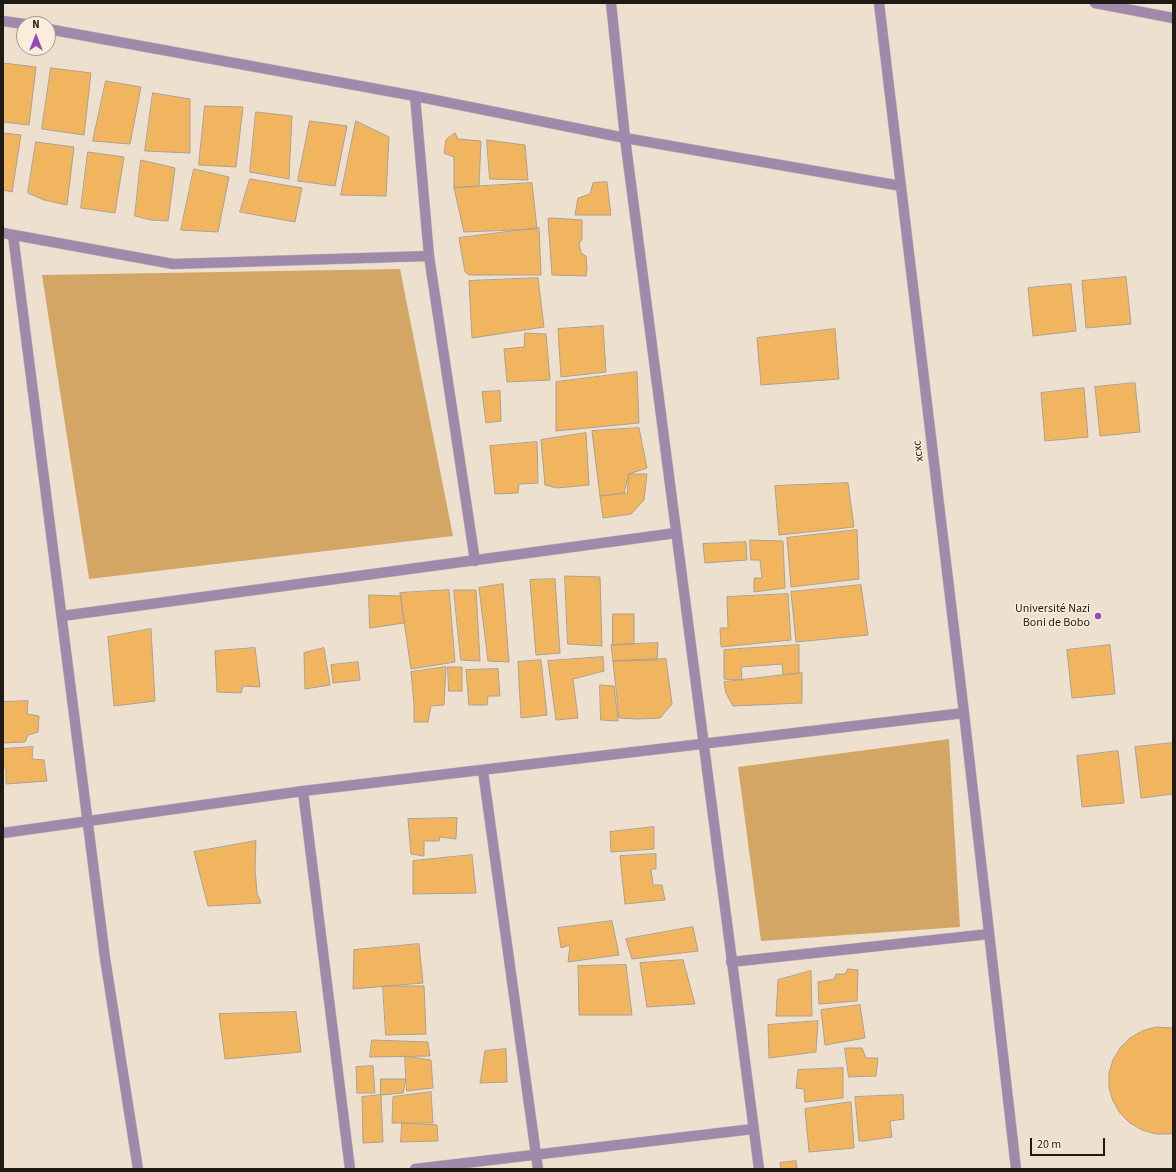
<!DOCTYPE html>
<meta charset="utf-8">
<style>
body{margin:0}
#map{position:relative;width:1176px;height:1172px;overflow:hidden;background:#ede0cf;font-family:"Source Sans 3",sans-serif}
canvas{display:block}
.frame{position:absolute;inset:0;border:4px solid #1e1a14;pointer-events:none}
.north{position:absolute;left:16px;top:16px;width:40px;height:40px;box-sizing:border-box;background:#faeddc;border:1px solid #a2998c;border-radius:50%;rotate:0deg;font-size:11px;font-weight:700;line-height:16px;text-align:center;color:#1e1a14}
.north::after{content:'';display:block;margin:auto;width:14px;height:18px;background:#9749b9;clip-path:polygon(50% 0,100% 100%,50% 72%,0 100%)}
.scale{position:absolute;left:1030px;top:1138px;width:75px;height:18px;box-sizing:border-box;border:2px solid #1e1a14;border-top:0;padding-left:5px;font-size:12px;line-height:14px;white-space:nowrap;color:#1e1a14;-webkit-text-stroke:3px #faeddc;paint-order:stroke}
</style>
<div id="map">
<canvas width="1176" height="1172"></canvas>
<div class="frame"></div>
<div class="north">N</div>
<div class="scale">20 m</div>
</div>
<script>
const g = document.querySelector('canvas').getContext('2d');
g.lineJoin = 'round';
function paint(path, color) { g.fillStyle = color; g.fill(path, 'evenodd'); }
function strokePath(path, color, width, dash) { g.strokeStyle = color; g.lineWidth = width; g.lineCap = dash ? 'butt' : 'round'; g.setLineDash(dash || []); g.stroke(path); }
function label(font, color, halo, rows, align = 'center') {
  g.font = font + ' "Source Sans 3",sans-serif'; g.lineWidth = 3; g.setLineDash([]); g.textBaseline = 'middle'; g.strokeStyle = halo; g.fillStyle = color; for (const [text, x, y, turn = 0] of rows) {
    g.save(); g.translate(x, y); g.rotate((+turn || 0) * Math.PI / 180); g.textAlign = isNaN(turn) ? turn : align; if (halo) g.strokeText(text, 0, 0); g.fillText(text, 0, 0); g.restore();
  }
}
const green = new Path2D(`
 M 400,269 L 453,536 L 89,579 L 42,275 Z
 M 949,739 L 960,927 L 761,941 L 738,767 Z`);
const building = new Path2D(`
 M 3,63 L 36,67 L 29,125 L 3,122 Z
 M 51,68 L 91,73 L 84,135 L 42,129 Z
 M 106,81 L 141,87 L 130,144 L 93,141 Z
 M 153,93 L 190,99 L 190,153 L 145,151 Z
 M 205,106 L 243,107 L 236,167 L 199,165 Z
 M 256,112 L 292,116 L 289,179 L 250,172 Z
 M 310,121 L 347,126 L 335,186 L 298,181 Z
 M 356,121 L 389,137 L 386,196 L 341,195 Z
 M 3,133 L 21,135 L 12,192 L 3,190 Z
 M 455,133 L 458,139 L 481,141 L 479,186 L 454,188 L 454,157 L 444,153 L 446,140 Z
 M 487,140 L 525,145 L 528,180 L 490,179 Z
 M 36,142 L 74,147 L 67,205 L 44,200 L 28,193 Z
 M 88,152 L 124,157 L 115,213 L 81,208 Z
 M 141,160 L 175,168 L 168,221 L 151,220 L 135,216 Z
 M 194,169 L 229,177 L 218,232 L 181,230 Z
 M 250,179 L 302,188 L 295,222 L 240,212 Z
 M 607,182 L 611,215 L 575,215 L 578,198 L 590,194 L 593,183 Z
 M 532,183 L 537,229 L 464,232 L 454,188 Z
 M 552,218 L 582,220 L 582,240 L 579,243 L 581,253 L 586,256 L 587,268 L 586,276 L 552,275 L 548,219 Z
 M 539,228 L 541,275 L 469,275 L 465,272 L 459,238 Z
 M 1126,277 L 1131,324 L 1086,328 L 1082,281 Z
 M 538,278 L 544,327 L 472,338 L 469,281 Z
 M 1071,284 L 1076,331 L 1033,336 L 1028,288 Z
 M 603,326 L 606,372 L 561,377 L 558,329 Z
 M 835,329 L 839,379 L 761,385 L 757,338 Z
 M 525,333 L 546,334 L 550,380 L 507,382 L 504,349 L 524,347 Z
 M 637,372 L 639,423 L 556,431 L 556,382 Z
 M 1135,383 L 1140,432 L 1100,436 L 1095,387 Z
 M 1084,388 L 1088,437 L 1045,441 L 1041,393 Z
 M 500,391 L 501,421 L 486,423 L 482,392 Z
 M 639,428 L 647,468 L 629,474 L 624,493 L 600,496 L 592,431 Z
 M 586,433 L 589,485 L 557,488 L 545,485 L 541,440 Z
 M 537,442 L 538,483 L 519,484 L 518,493 L 495,494 L 490,446 Z
 M 629,474 L 647,474 L 644,500 L 631,514 L 603,518 L 600,496 L 627,493 Z
 M 848,483 L 854,527 L 779,535 L 775,486 Z
 M 857,530 L 859,579 L 791,587 L 787,538 Z
 M 750,540 L 783,541 L 785,588 L 754,592 L 754,578 L 762,578 L 760,560 L 751,560 Z
 M 746,542 L 747,560 L 705,563 L 703,544 Z
 M 565,576 L 600,577 L 602,646 L 568,644 Z
 M 555,579 L 560,653 L 536,655 L 530,580 Z
 M 503,584 L 509,662 L 488,661 L 479,588 Z
 M 861,585 L 868,635 L 796,642 L 791,592 Z
 M 449,590 L 455,662 L 411,669 L 400,593 Z
 M 454,590 L 476,590 L 480,661 L 461,660 Z
 M 788,594 L 791,640 L 721,647 L 720,628 L 728,628 L 727,597 Z
 M 369,595 L 401,596 L 404,623 L 370,628 Z
 M 613,614 L 634,614 L 634,644 L 613,645 Z
 M 151,629 L 155,701 L 114,706 L 108,637 Z
 M 658,643 L 657,660 L 613,661 L 611,645 Z
 M 799,645 L 799,673 L 783,675 L 782,664 L 741,667 L 742,680 L 724,679 L 724,650 Z
 M 1110,645 L 1115,694 L 1072,698 L 1067,650 Z
 M 255,648 L 260,687 L 243,686 L 241,693 L 217,692 L 215,651 Z
 M 324,648 L 330,685 L 305,689 L 304,653 Z
 M 603,657 L 604,671 L 573,679 L 578,718 L 556,720 L 548,661 Z
 M 666,659 L 672,704 L 660,718 L 638,719 L 619,718 L 613,661 Z
 M 541,660 L 547,715 L 521,718 L 518,662 Z
 M 358,662 L 360,680 L 333,683 L 331,665 Z
 M 446,667 L 444,705 L 431,706 L 428,722 L 414,722 L 414,704 L 411,672 Z
 M 448,667 L 462,667 L 462,691 L 449,691 Z
 M 498,669 L 500,696 L 488,696 L 487,705 L 469,705 L 466,670 Z
 M 802,673 L 802,703 L 733,706 L 726,693 L 724,682 Z
 M 600,685 L 614,686 L 618,721 L 601,720 Z
 M 28,701 L 27,714 L 39,716 L 38,732 L 28,735 L 25,742 L 3,743 L 3,702 Z
 M 1173,743 L 1173,794 L 1141,798 L 1135,747 Z
 M 33,747 L 32,759 L 44,760 L 47,781 L 6,784 L 6,768 L 3,768 L 3,749 Z
 M 1118,751 L 1124,803 L 1082,807 L 1077,756 Z
 M 457,818 L 456,839 L 440,837 L 439,841 L 424,841 L 424,856 L 411,854 L 408,819 Z
 M 654,827 L 654,849 L 611,852 L 610,832 Z
 M 256,841 L 255,868 L 257,893 L 261,903 L 208,906 L 194,852 Z
 M 656,854 L 656,869 L 651,869 L 653,885 L 662,885 L 665,900 L 625,904 L 620,856 Z
 M 472,855 L 476,893 L 413,894 L 413,861 Z
 M 612,921 L 619,955 L 568,962 L 570,945 L 561,948 L 558,928 Z
 M 693,927 L 698,951 L 632,959 L 626,939 Z
 M 419,944 L 423,983 L 353,989 L 354,950 Z
 M 683,960 L 695,1004 L 647,1007 L 640,963 Z
 M 626,965 L 632,1015 L 579,1015 L 578,966 Z
 M 848,969 L 858,970 L 857,1001 L 819,1004 L 818,982 L 834,979 L 836,974 L 845,974 Z
 M 811,971 L 812,1016 L 776,1016 L 778,980 Z
 M 383,986 L 424,986 L 426,1034 L 386,1035 Z
 M 860,1005 L 865,1038 L 825,1045 L 821,1010 Z
 M 296,1012 L 301,1052 L 225,1059 L 219,1014 Z
 M 818,1021 L 816,1052 L 769,1058 L 768,1025 Z
 M 1156,1027 L 1173,1028 L 1173,1133 L 1170,1134 L 1156,1134 L 1142,1130 L 1130,1123 L 1120,1113 L 1113,1101 L 1109,1088 L 1109,1073 L 1113,1060 L 1120,1048 L 1130,1038 L 1142,1031 Z
 M 372,1040 L 428,1042 L 430,1056 L 370,1057 Z
 M 845,1048 L 862,1048 L 866,1058 L 878,1058 L 876,1076 L 849,1077 Z
 M 506,1049 L 507,1082 L 480,1083 L 485,1051 Z
 M 405,1056 L 431,1060 L 433,1088 L 407,1091 Z
 M 373,1066 L 375,1093 L 357,1093 L 356,1067 Z
 M 843,1068 L 843,1098 L 805,1102 L 804,1089 L 796,1088 L 798,1070 Z
 M 381,1079 L 406,1079 L 403,1093 L 381,1095 Z
 M 431,1092 L 433,1123 L 392,1123 L 393,1097 Z
 M 381,1095 L 383,1142 L 363,1143 L 362,1097 Z
 M 903,1095 L 904,1119 L 890,1121 L 892,1137 L 864,1141 L 859,1141 L 855,1097 Z
 M 851,1102 L 854,1148 L 809,1152 L 805,1109 Z
 M 402,1123 L 437,1125 L 438,1141 L 401,1142 Z
 M 796,1161 L 797,1169 L 781,1169 L 780,1163 Z`);
const minor = new Path2D(`
 M 611,3 L 625,138 L 759,1169
 M 879,3 L 964,713 L 1016,1169
 M 1095,3 L 1173,18
 M 3,21 L 24,24
 M 48,29 L 415,96 L 625,138 L 901,186
 M 415,96 L 429,256 L 475,561
 M 3,233 L 173,264 L 429,256
 M 13,235 L 105,958 L 138,1169
 M 62,616 L 676,533
 M 483,771 L 538,1169
 M 303,791 L 350,1169
 M 3,833 L 303,791 L 964,713
 M 731,962 L 989,934
 M 415,1169 L 753,1129`);
const markers = [
 [1098,616,4,"#9749b9"]
];
const streetNames = [
 ["xcxc",919,451,-97]
];
const poiNames = [
 ["Université Nazi",1090,609],
 ["Boni de Bobo",1090,623]
];
paint(green, '#d4a666');
paint(building, '#f1b55f');
strokePath(building, '#ada091', 1);
strokePath(minor, '#c8bcad', 11);
strokePath(minor, '#a08aac', 10);
for (const [x, y, r, color] of markers) { const dot = new Path2D(); dot.arc(x, y, r, 0, 2 * Math.PI); g.fillStyle = color; g.fill(dot); strokePath(dot, '#faeddc', 1.5); }
label('12px', '#1e1a14', '#faeddc', streetNames);
label('12px', '#1e1a14', '#faeddc', poiNames, 'right');
</script>
